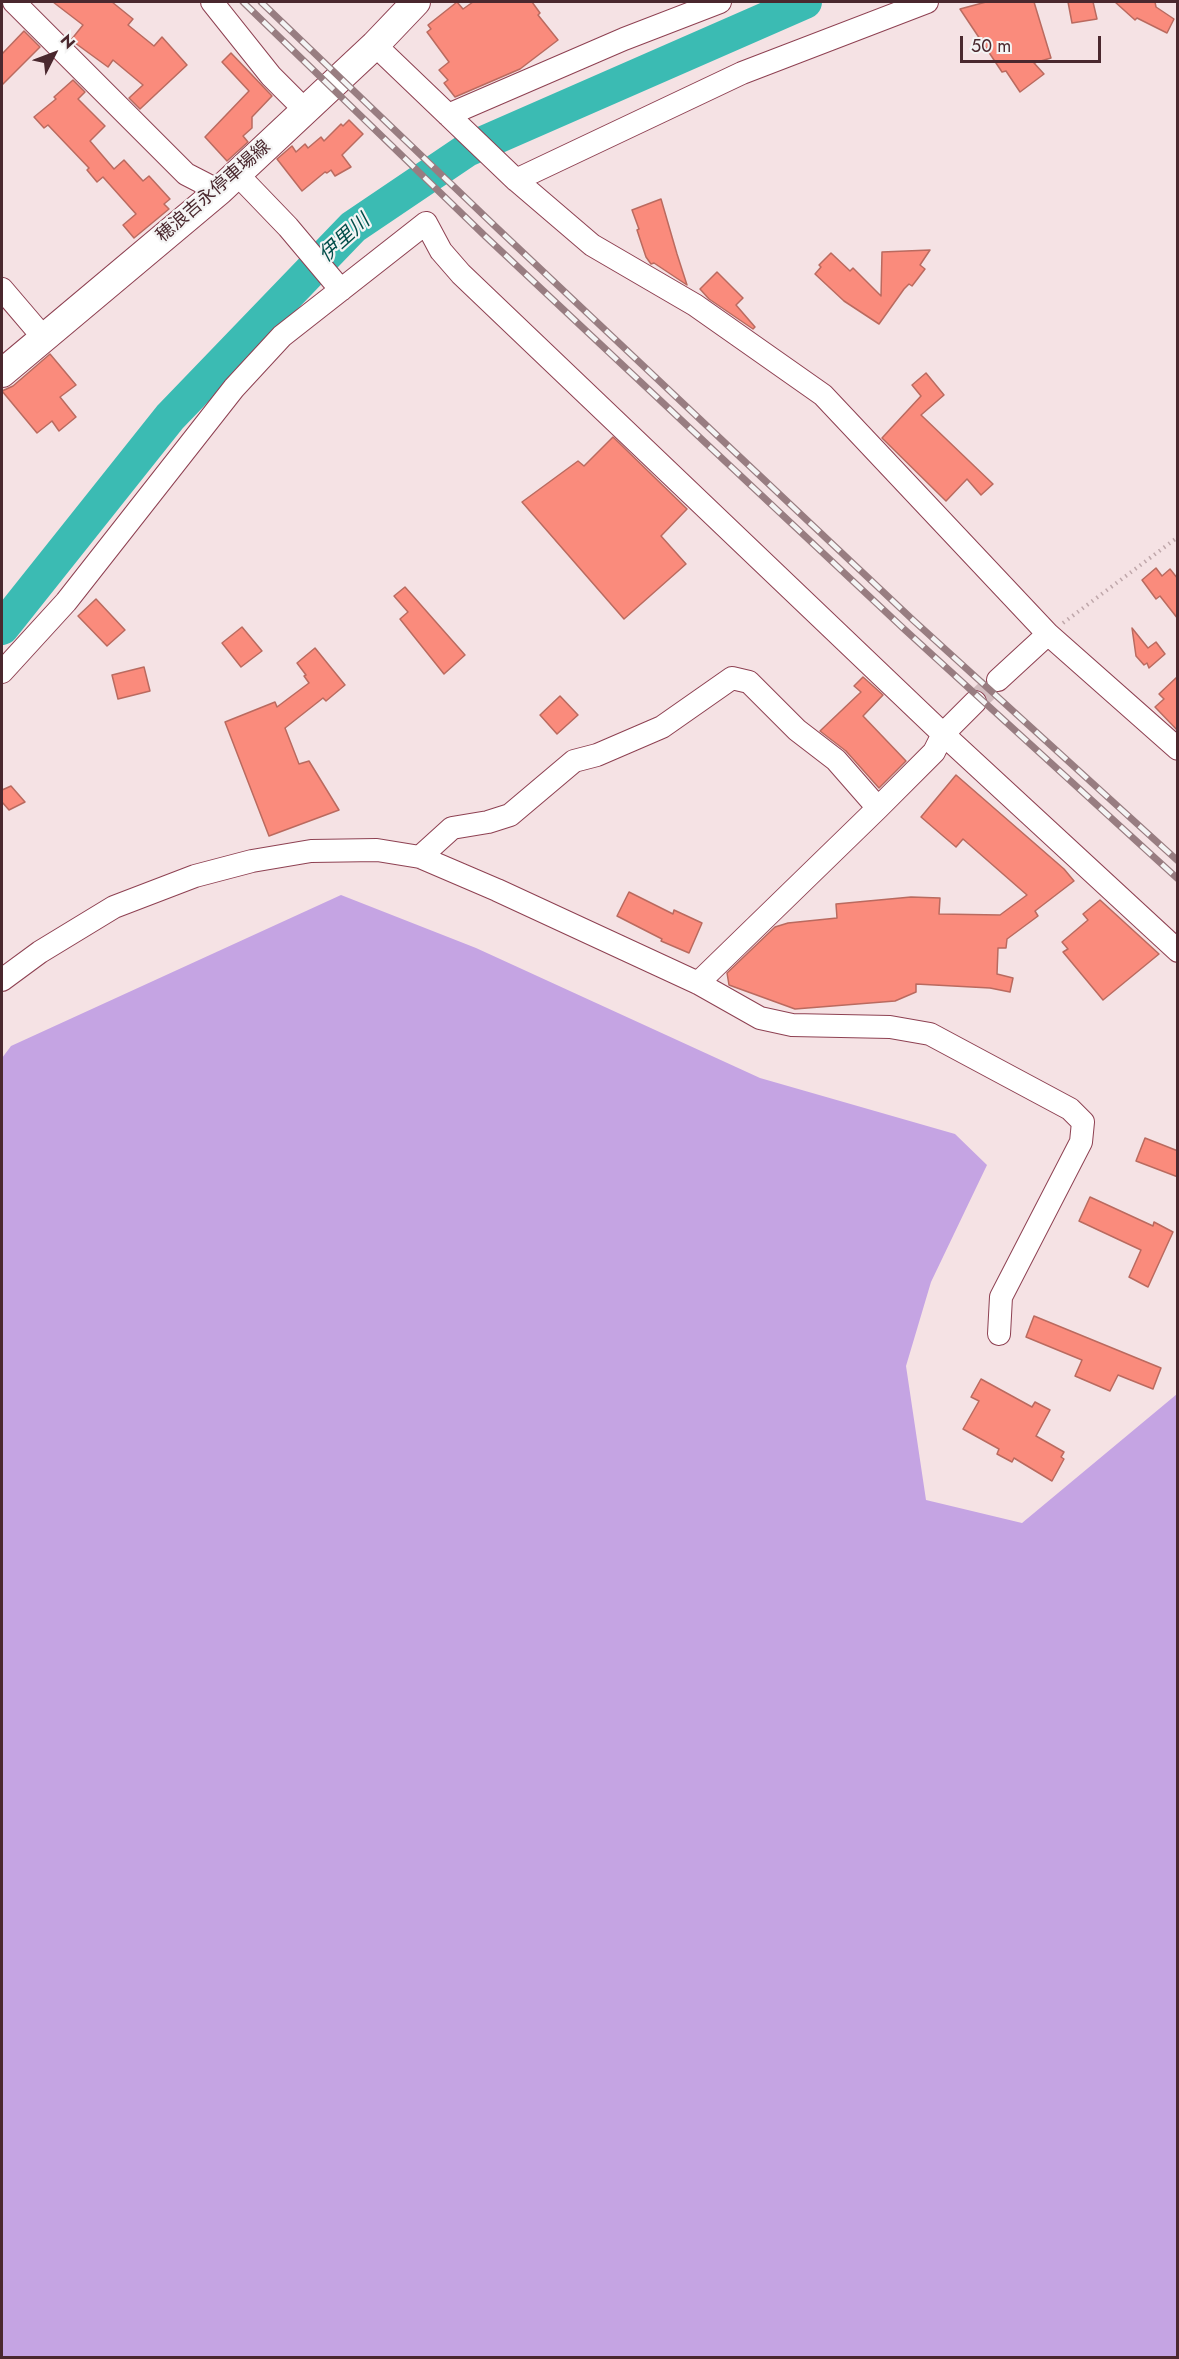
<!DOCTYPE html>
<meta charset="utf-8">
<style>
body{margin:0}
#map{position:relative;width:1179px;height:2359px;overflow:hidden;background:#f5e2e4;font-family:Jost,sans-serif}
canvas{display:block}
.frame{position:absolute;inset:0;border:3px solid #4a282e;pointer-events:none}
.north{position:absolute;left:24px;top:24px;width:60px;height:60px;-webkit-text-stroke:4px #f4f4f4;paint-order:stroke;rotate:48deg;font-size:16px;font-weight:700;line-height:24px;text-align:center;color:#4a282e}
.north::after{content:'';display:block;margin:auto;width:21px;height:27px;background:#4a282e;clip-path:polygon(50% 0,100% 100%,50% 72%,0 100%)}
.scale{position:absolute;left:960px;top:36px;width:141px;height:27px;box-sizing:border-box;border:3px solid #4a282e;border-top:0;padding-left:8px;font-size:18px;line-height:21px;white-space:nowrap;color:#4a282e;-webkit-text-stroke:4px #f4f4f4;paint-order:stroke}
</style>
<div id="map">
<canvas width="1179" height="2359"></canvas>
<div class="frame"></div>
<div class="north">N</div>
<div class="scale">50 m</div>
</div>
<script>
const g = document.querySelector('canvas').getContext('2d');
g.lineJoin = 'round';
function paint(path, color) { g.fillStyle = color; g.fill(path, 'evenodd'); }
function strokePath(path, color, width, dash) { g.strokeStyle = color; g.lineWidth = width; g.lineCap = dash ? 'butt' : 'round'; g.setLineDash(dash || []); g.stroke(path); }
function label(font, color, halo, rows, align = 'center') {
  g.font = font + ' Jost,"Noto Sans JP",sans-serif'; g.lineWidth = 4.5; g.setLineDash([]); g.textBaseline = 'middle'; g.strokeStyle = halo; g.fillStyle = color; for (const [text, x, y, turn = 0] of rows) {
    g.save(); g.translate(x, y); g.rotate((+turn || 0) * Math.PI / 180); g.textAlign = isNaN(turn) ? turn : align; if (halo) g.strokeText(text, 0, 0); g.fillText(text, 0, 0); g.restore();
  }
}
const green = new Path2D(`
 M 341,895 L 476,948 L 760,1078 L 955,1134 L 987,1165 L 931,1282 L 906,1366 L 926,1500 L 1022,1523 L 1177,1394 L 1177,2357 L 2,2357 L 2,1058 L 11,1046 Z`);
const river = new Path2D(`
 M 2,628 L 170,417 L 353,227 L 467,150 L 805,2`);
const building = new Path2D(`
 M 53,2 L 112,2 L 133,19 L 128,25 L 154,46 L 162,37 L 187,65 L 140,109 L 129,98 L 143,85 L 113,60 L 108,67 L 71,40 L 83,25 Z
 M 457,2 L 463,9 L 473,2 L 532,2 L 540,13 L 538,15 L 558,40 L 520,69 L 455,97 L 444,83 L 448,80 L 439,70 L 449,62 L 427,32 L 431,29 L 428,25 Z
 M 986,2 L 1034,2 L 1051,58 L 1034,63 L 1044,74 L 1020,92 L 1006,71 L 1002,72 L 960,9 Z
 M 1068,2 L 1093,2 L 1097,19 L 1072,23 Z
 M 1115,2 L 1155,2 L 1156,7 L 1174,19 L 1167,33 L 1137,18 L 1135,20 Z
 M 24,31 L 40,47 L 2,85 L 2,54 Z
 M 231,53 L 272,96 L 252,117 L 252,128 L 243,136 L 248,142 L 227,161 L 205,137 L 249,91 L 222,62 Z
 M 73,80 L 85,92 L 78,99 L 105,126 L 90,141 L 114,169 L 124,160 L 143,181 L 149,176 L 170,199 L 164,204 L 169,209 L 134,238 L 123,225 L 136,214 L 103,177 L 97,182 L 87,170 L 89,168 L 48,125 L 44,128 L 34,117 L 56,99 L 54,97 Z
 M 349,120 L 363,134 L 342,155 L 351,167 L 335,176 L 331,170 L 327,173 L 325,172 L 302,191 L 277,159 L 292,146 L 296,152 L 305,144 L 308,148 L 321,137 L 324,141 L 341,124 L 343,126 Z
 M 661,199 L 677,254 L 687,285 L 654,263 L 651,264 L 646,257 L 637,230 L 639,229 L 632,210 Z
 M 930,250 L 920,265 L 925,269 L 912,286 L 909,284 L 904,289 L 879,324 L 844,301 L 815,274 L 821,267 L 819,265 L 831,253 L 850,271 L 853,268 L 881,296 L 882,252 Z
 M 717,272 L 743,298 L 736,305 L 755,327 L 753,329 L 709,299 L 700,289 Z
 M 50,354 L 76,385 L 60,397 L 76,417 L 59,431 L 52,421 L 37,433 L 2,391 L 13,386 Z
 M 926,373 L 944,395 L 921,415 L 993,484 L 981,495 L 967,479 L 946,501 L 882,438 L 921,396 L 912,385 Z
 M 613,437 L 687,509 L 661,536 L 686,564 L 624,619 L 522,502 L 578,461 L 584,466 Z
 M 1156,568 L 1162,576 L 1170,569 L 1178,579 L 1178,619 L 1160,596 L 1156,599 L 1142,580 Z
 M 405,587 L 465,655 L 444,674 L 400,619 L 408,612 L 394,596 Z
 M 96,599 L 125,630 L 107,646 L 78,616 Z
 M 242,627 L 262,651 L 241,667 L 222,643 Z
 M 1132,628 L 1148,648 L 1156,642 L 1165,654 L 1149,668 L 1147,663 L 1144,665 L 1136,656 Z
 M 315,648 L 345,685 L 326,701 L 323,698 L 285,728 L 299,764 L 309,761 L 339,810 L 269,836 L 225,722 L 275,702 L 277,707 L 309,683 L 304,676 L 306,675 L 297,663 Z
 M 144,667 L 150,691 L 118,699 L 112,675 Z
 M 1178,676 L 1178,731 L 1155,707 L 1164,699 L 1159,694 Z
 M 863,677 L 883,695 L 863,716 L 906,761 L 879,788 L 846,751 L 820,731 L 861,692 L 854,686 Z
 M 560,696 L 578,715 L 557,734 L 540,715 Z
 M 956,775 L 1064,869 L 1074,881 L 1035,911 L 1038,916 L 1007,939 L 1006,948 L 998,948 L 997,974 L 1013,978 L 1010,992 L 990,988 L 916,984 L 916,992 L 895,1001 L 795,1009 L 729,985 L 727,973 L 775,927 L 788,923 L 837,918 L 836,904 L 911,897 L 940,898 L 939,914 L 1000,915 L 1027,895 L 963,839 L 956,847 L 921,817 Z
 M 11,786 L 25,802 L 9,810 L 2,802 L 2,790 Z
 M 629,892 L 673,914 L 674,910 L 702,923 L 689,953 L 661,941 L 662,939 L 617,916 Z
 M 1100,900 L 1159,954 L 1103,1000 L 1063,952 L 1068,949 L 1062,942 L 1088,920 L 1083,914 Z
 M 1145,1138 L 1178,1151 L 1178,1177 L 1136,1161 Z
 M 1090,1197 L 1153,1226 L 1154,1222 L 1173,1232 L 1148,1287 L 1129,1277 L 1141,1250 L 1079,1221 Z
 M 1034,1316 L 1161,1368 L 1153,1389 L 1118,1375 L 1110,1391 L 1075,1376 L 1082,1360 L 1026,1337 Z
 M 981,1379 L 1032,1407 L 1035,1402 L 1050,1410 L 1036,1436 L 1064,1452 L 1061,1457 L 1064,1459 L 1052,1481 L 1014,1458 L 1012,1462 L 997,1454 L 999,1449 L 963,1429 L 979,1401 L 971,1397 Z`);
const minorTunnel = new Path2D(`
 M 975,702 L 998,680`);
const path = new Path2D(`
 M 1063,623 L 1178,537`);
const minor = new Path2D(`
 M 14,2 L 186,174 L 219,191
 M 212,2 L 271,76 L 305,110
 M 375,45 L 516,180 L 592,245 L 695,305 L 823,395 L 1048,634 L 1178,749
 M 448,115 L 624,39 L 720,2
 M 237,174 L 288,227 L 341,290
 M 516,180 L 742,73 L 927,2
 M 2,289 L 43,337
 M 2,672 L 66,602 L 234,388 L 282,336 L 426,223 L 441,251 L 461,274 L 943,734 L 1178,951
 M 998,680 L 1048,634
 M 420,857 L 452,828 L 488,822 L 510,815 L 574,761 L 597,755 L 662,727 L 732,678 L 749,682 L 797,730 L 836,760 L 878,808
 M 2,980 L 40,952 L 114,907 L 195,876 L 252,861 L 311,851 L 377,850 L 420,857 L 497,890 L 698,983 L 760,1018 L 792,1025 L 890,1027 L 930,1034 L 1070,1109 L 1083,1122 L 1081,1142 L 1001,1297 L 999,1334
 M 698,983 L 878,808 L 934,752 L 943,734 L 975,702`);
const major = new Path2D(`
 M 2,373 L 219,191 L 375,45 L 416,2`);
const rail = new Path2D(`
 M 243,2 L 485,236 L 904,629 L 1178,879
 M 261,2 L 497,228 L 913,620 L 1178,861`);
const streetNames = [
 ["穂浪吉永停車場線",214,192,-41]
];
const waterNames = [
 ["伊里川",345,239,-42]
];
paint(green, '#c5a4e3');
strokePath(river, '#3bbbb3', 34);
paint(building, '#fa8b7c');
strokePath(building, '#ba6a5f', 1.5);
strokePath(minorTunnel, '#d3bdc0', 22, [22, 11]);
strokePath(minor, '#8e4152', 24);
strokePath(major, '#8e4152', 30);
strokePath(path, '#bfa7aa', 4, [1.5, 4.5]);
strokePath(minor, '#fff', 22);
strokePath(major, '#fff', 28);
strokePath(rail, '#987d81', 7);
strokePath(rail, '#f4f4f4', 4.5, [14]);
label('18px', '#4a282e', '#f4f4f4', streetNames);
label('italic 20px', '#004d49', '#f4f4f4', waterNames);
</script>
